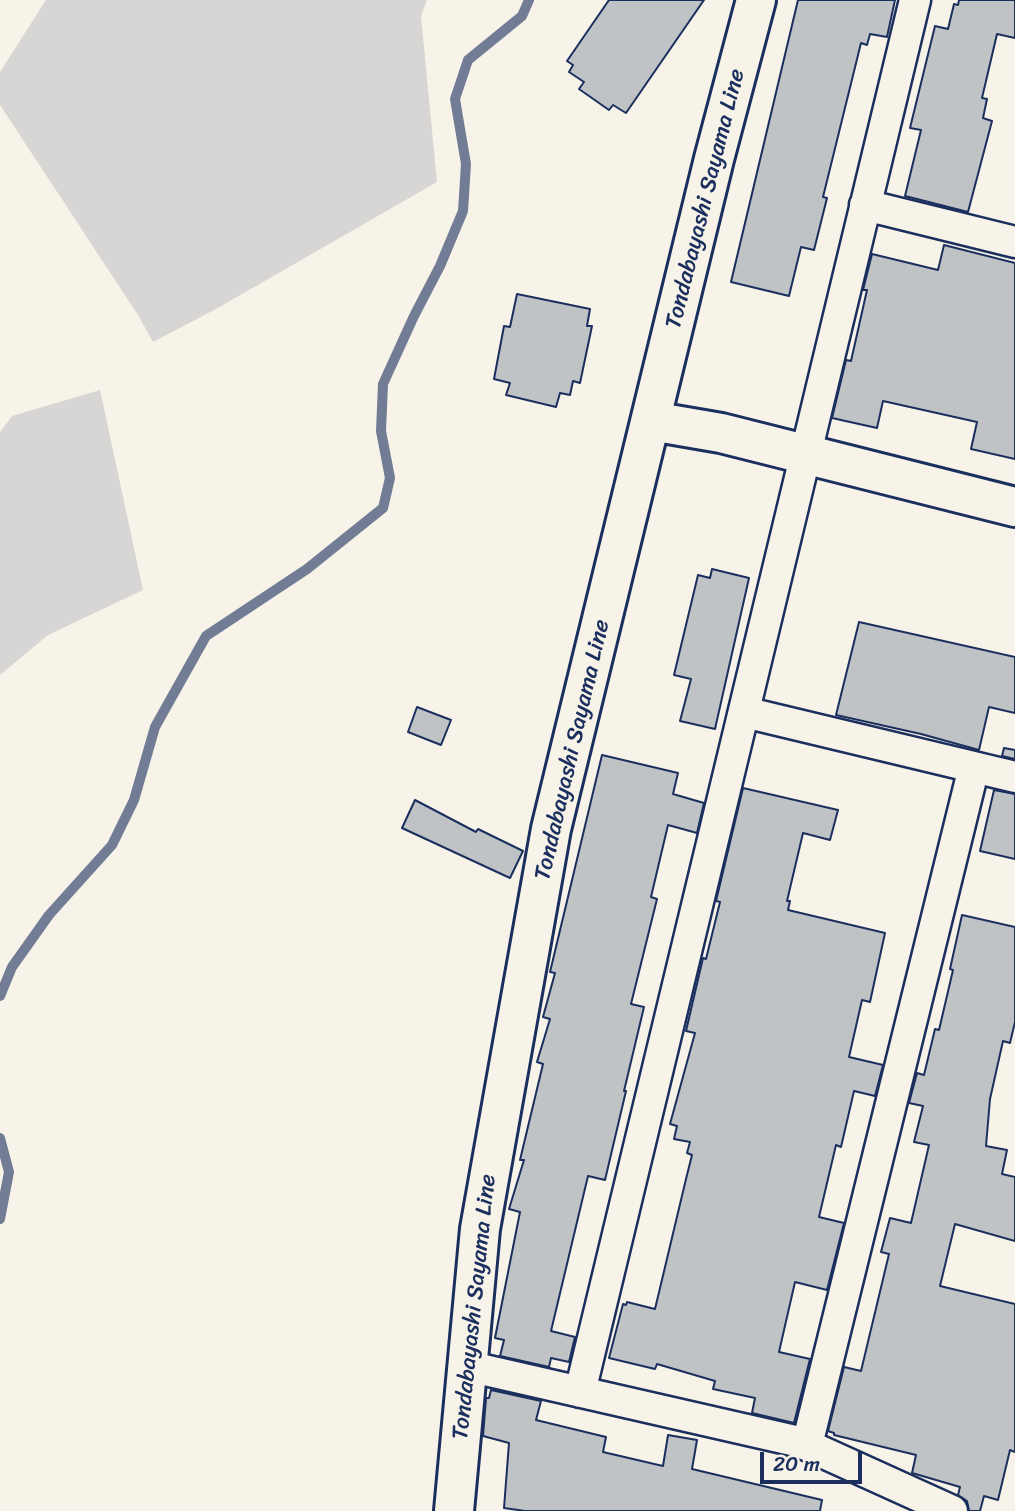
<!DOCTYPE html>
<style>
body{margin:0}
#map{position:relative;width:1015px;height:1511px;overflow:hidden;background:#f7f3e8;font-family:Sriracha,sans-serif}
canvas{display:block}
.scale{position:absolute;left:760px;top:1452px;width:102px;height:32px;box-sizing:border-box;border:4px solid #1b2f5e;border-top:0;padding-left:9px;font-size:21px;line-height:24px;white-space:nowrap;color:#1b2f5e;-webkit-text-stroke:5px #f7f3e8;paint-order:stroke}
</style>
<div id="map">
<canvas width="1015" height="1511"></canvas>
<div class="scale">20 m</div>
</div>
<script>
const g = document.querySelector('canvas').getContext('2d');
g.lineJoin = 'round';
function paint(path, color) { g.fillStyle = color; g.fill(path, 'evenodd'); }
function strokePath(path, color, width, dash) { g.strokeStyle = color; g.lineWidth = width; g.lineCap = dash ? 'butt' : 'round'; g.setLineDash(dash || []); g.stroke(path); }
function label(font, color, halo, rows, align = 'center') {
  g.font = font + ' Sriracha,sans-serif'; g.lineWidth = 7; g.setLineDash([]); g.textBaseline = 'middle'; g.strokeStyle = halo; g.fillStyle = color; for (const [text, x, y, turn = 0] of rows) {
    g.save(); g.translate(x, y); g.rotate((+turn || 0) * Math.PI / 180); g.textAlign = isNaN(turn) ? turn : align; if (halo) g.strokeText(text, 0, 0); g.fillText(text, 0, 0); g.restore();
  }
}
const green = new Path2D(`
 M 46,0 L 427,0 L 421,16 L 437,182 L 216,309 L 153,342 L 138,315 L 0,105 L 0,72 Z
 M 100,390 L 143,590 L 48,635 L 0,675 L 0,432 L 12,416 Z`);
const stream = new Path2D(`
 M 0,996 L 12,967 L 49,915 L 112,845 L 134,800 L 155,727 L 206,636 L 307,569 L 383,508 L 390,478 L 381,431 L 383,384 L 414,316 L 440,266 L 463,211 L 466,164 L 455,99 L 468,60 L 522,16 L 529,0
 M 0,1138 L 9,1172 L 0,1219`);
const building = new Path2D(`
 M 609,0 L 704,0 L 626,113 L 613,105 L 609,110 L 579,89 L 584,82 L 569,72 L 573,65 L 567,61 Z
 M 798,0 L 895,0 L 887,37 L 870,34 L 867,45 L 861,43 L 823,197 L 827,198 L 814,250 L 801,247 L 789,296 L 731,282 Z
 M 959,0 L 1015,0 L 1015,38 L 997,34 L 982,98 L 987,99 L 983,118 L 992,121 L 968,212 L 905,196 L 921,130 L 910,128 L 935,26 L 948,29 L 954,4 L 958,5 Z
 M 944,245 L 1015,263 L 1015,459 L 971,449 L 977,422 L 883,401 L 877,428 L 832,418 L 846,360 L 851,361 L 867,290 L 863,290 L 872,254 L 938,270 Z
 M 517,294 L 590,309 L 587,326 L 592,326 L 580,383 L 573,381 L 570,395 L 560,393 L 556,407 L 506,395 L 510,383 L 494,379 L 504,326 L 510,327 Z
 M 712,569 L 749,578 L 715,729 L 680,721 L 691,679 L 674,675 L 698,575 L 710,578 Z
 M 859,622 L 1015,657 L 1015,713 L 989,707 L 979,750 L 921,734 L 836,715 Z
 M 417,707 L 451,720 L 441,745 L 408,732 Z
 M 1004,748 L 1015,750 L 1015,759 L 1002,756 Z
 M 602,755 L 678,773 L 673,794 L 704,803 L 697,833 L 668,825 L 651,897 L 657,899 L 631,1004 L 644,1007 L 624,1091 L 626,1091 L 605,1180 L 588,1176 L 551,1331 L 575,1337 L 569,1362 L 551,1358 L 549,1367 L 500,1356 L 504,1340 L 495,1338 L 520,1212 L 509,1209 L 524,1160 L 520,1160 L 543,1064 L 537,1062 L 550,1019 L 543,1017 L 555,973 L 550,972 Z
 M 743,788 L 838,810 L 830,840 L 803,833 L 787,901 L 790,901 L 788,910 L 885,933 L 870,1002 L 862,1000 L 849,1057 L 883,1065 L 875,1096 L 854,1091 L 841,1147 L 836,1145 L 819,1217 L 844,1223 L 827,1290 L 795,1282 L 779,1352 L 810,1359 L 794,1423 L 752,1413 L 755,1398 L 713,1389 L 715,1381 L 657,1364 L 655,1369 L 609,1358 L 623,1304 L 626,1305 L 627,1302 L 655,1309 L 686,1179 L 692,1155 L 687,1153 L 690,1142 L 674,1139 L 677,1126 L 670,1124 L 695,1033 L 686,1031 L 703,958 L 706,959 L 720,902 L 716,901 Z
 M 994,790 L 1015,794 L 1015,859 L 980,851 Z
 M 415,800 L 476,832 L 478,829 L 523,851 L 510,878 L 402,828 Z
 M 962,915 L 1015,927 L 1015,1022 L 1010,1043 L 1003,1041 L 990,1099 L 986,1146 L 1007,1150 L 1002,1174 L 1015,1177 L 1015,1241 L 955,1224 L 940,1286 L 1015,1304 L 1015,1452 L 1010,1450 L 998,1500 L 984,1496 L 980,1511 L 969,1511 L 967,1501 L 958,1495 L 960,1487 L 912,1473 L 916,1455 L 834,1435 L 834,1433 L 828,1431 L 844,1367 L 861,1371 L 889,1254 L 881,1252 L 890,1218 L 911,1223 L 929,1145 L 914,1142 L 923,1106 L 909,1103 L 917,1073 L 924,1075 L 935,1029 L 939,1030 L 953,970 L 950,969 Z
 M 491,1390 L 541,1401 L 536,1420 L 606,1437 L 603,1452 L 663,1466 L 668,1435 L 697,1440 L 692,1469 L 822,1500 L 820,1511 L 525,1511 L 504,1508 L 509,1443 L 483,1436 L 486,1398 L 489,1398 Z`);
const street = new Path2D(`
 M 865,205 L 1015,242
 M 744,712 L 1015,777
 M 467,1366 L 800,1442 L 952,1511
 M 580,1392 L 915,0
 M 807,1445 L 974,767`);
const secondary = new Path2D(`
 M 651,421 L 721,433 L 1015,507
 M 454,1511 L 480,1229 L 551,829 L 714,159 L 756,0`);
const streetNames = [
 ["Tondabayashi Sayama Line",706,199,-76],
 ["Tondabayashi Sayama Line",573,750,-77],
 ["Tondabayashi Sayama Line",475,1307,-84]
];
paint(green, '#d7d6d4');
strokePath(stream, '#727c95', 10);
paint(building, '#c0c3c5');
strokePath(building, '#1b2f5e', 2);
strokePath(street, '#1b2f5e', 35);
strokePath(secondary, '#1b2f5e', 44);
strokePath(street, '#f7f3e8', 30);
strokePath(secondary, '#f7f3e8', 38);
label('23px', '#1b2f5e', '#f7f3e8', streetNames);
</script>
